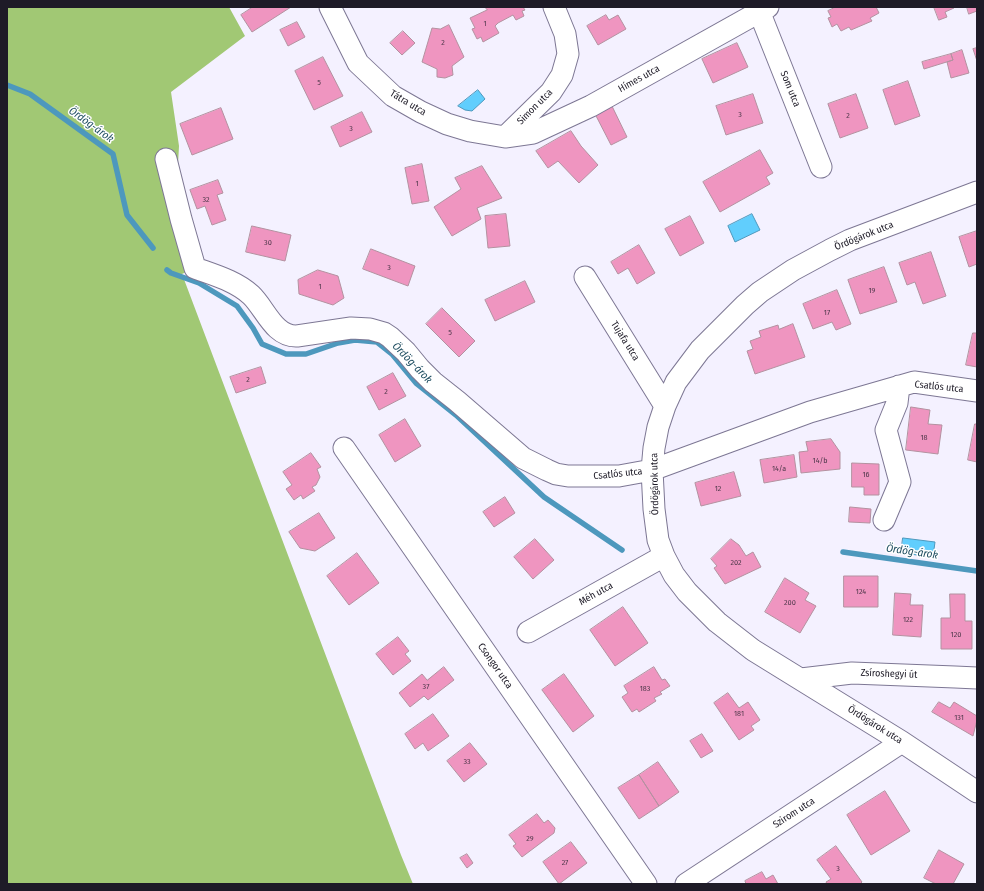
<!DOCTYPE html>
<meta charset="utf-8">
<style>
body{margin:0}
#map{position:relative;width:984px;height:891px;overflow:hidden;background:#f4f1ff;font-family:"Fira Sans Condensed",sans-serif}
canvas{display:block}
.frame{position:absolute;inset:0;border:8px solid #1e1b27;pointer-events:none}
</style>
<div id="map">
<canvas width="984" height="891"></canvas>
<div class="frame"></div>
</div>
<script>
const g = document.querySelector('canvas').getContext('2d');
g.lineJoin = 'round';
function paint(path, color) { g.fillStyle = color; g.fill(path, 'evenodd'); }
function strokePath(path, color, width, dash) { g.strokeStyle = color; g.lineWidth = width; g.lineCap = dash ? 'butt' : 'round'; g.setLineDash(dash || []); g.stroke(path); }
function label(font, color, halo, rows, align = 'center') {
  g.font = font + ' "Fira Sans Condensed",sans-serif'; g.lineWidth = 3; g.setLineDash([]); g.textBaseline = 'middle'; g.strokeStyle = halo; g.fillStyle = color; for (const [text, x, y, turn = 0] of rows) {
    g.save(); g.translate(x, y); g.rotate((+turn || 0) * Math.PI / 180); g.textAlign = isNaN(turn) ? turn : align; if (halo) g.strokeText(text, 0, 0); g.fillText(text, 0, 0); g.restore();
  }
}
const forest = new Path2D(`
 M 7,7 L 229,7 L 245,36 L 171,92 L 179,146 L 176,202 L 195,268 L 182,274 L 401,855 L 413,884 L 7,884 Z`);
const water = new Path2D(`
 M 478,90 L 485,99 L 472,111 L 465,110 L 458,106 Z
 M 752,214 L 760,230 L 735,242 L 728,226 Z
 M 903,538 L 935,542 L 933,557 L 901,553 Z`);
const stream = new Path2D(`
 M 7,85 L 30,94 L 113,154 L 127,215 L 153,248
 M 167,270 L 171,273 L 199,283 L 237,306 L 253,328 L 262,344 L 286,354 L 306,354 L 338,343 L 355,340 L 377,342 L 392,354 L 416,383 L 456,415 L 544,497 L 622,550
 M 843,552 L 977,571`);
const building = new Path2D(`
 M 253,7 L 291,7 L 252,32 L 241,15 Z
 M 485,7 L 523,7 L 525,10 L 522,11 L 524,16 L 516,20 L 513,15 L 498,23 L 495,26 L 499,33 L 483,42 L 481,37 L 477,39 L 472,29 L 475,28 L 470,18 L 487,10 Z
 M 836,7 L 876,7 L 879,13 L 870,18 L 872,21 L 851,30 L 849,27 L 841,31 L 837,24 L 832,27 L 828,18 L 831,17 L 828,11 Z
 M 934,7 L 954,7 L 954,8 L 945,12 L 947,17 L 939,20 Z
 M 967,7 L 977,7 L 977,11 L 969,14 Z
 M 606,15 L 609,20 L 618,15 L 626,29 L 598,45 L 587,26 Z
 M 297,22 L 305,37 L 288,46 L 280,30 Z
 M 449,25 L 464,57 L 452,66 L 453,75 L 445,78 L 437,77 L 437,69 L 422,62 L 432,28 L 440,29 Z
 M 403,31 L 415,43 L 402,55 L 390,43 Z
 M 737,43 L 748,67 L 713,83 L 702,59 Z
 M 977,48 L 977,61 L 973,49 Z
 M 962,50 L 969,73 L 951,78 L 947,62 L 953,60 L 951,54 Z
 M 951,54 L 953,60 L 924,69 L 922,62 Z
 M 323,57 L 343,96 L 314,110 L 295,71 Z
 M 908,81 L 920,116 L 895,125 L 883,90 Z
 M 753,94 L 763,123 L 726,135 L 716,106 Z
 M 856,94 L 868,128 L 840,138 L 828,104 Z
 M 610,102 L 627,137 L 611,145 L 593,110 Z
 M 221,108 L 233,139 L 192,155 L 180,124 Z
 M 362,112 L 372,132 L 340,147 L 331,127 Z
 M 571,131 L 581,146 L 598,165 L 579,183 L 558,161 L 548,168 L 536,151 Z
 M 760,150 L 773,173 L 766,177 L 770,184 L 720,212 L 703,182 Z
 M 422,164 L 429,201 L 412,204 L 405,168 Z
 M 482,166 L 502,198 L 477,208 L 481,219 L 452,236 L 434,207 L 461,189 L 455,178 Z
 M 218,180 L 223,193 L 217,195 L 226,220 L 212,225 L 205,206 L 197,209 L 190,190 Z
 M 506,214 L 510,246 L 488,248 L 485,216 Z
 M 690,216 L 704,243 L 680,256 L 665,229 Z
 M 252,226 L 291,235 L 285,261 L 246,252 Z
 M 977,231 L 977,264 L 969,267 L 959,237 Z
 M 639,245 L 655,273 L 637,284 L 628,268 L 618,274 L 611,262 Z
 M 371,249 L 415,266 L 408,286 L 363,269 Z
 M 931,252 L 946,296 L 923,304 L 915,282 L 907,285 L 899,263 Z
 M 884,267 L 897,302 L 860,314 L 848,280 Z
 M 318,270 L 338,276 L 344,298 L 333,305 L 299,294 L 298,280 Z
 M 525,281 L 535,302 L 495,321 L 485,300 Z
 M 837,290 L 851,324 L 836,330 L 832,322 L 813,329 L 803,304 Z
 M 442,308 L 475,341 L 459,357 L 426,324 Z
 M 793,324 L 805,357 L 755,374 L 747,351 L 753,349 L 750,341 L 761,337 L 759,331 L 778,325 L 779,329 Z
 M 973,333 L 977,333 L 977,367 L 966,365 Z
 M 261,367 L 266,383 L 236,393 L 230,377 Z
 M 393,373 L 406,396 L 379,410 L 367,387 Z
 M 911,407 L 930,410 L 928,424 L 942,425 L 938,454 L 906,450 Z
 M 405,419 L 421,446 L 395,462 L 379,435 Z
 M 975,424 L 977,424 L 977,462 L 968,460 Z
 M 831,439 L 840,452 L 840,469 L 801,473 L 799,452 L 808,451 L 806,442 Z
 M 311,453 L 321,467 L 317,469 L 320,477 L 316,485 L 312,487 L 315,491 L 303,499 L 301,495 L 294,500 L 286,489 L 292,485 L 283,472 Z
 M 794,455 L 797,477 L 764,483 L 760,460 Z
 M 852,463 L 879,464 L 879,495 L 864,495 L 864,487 L 852,487 Z
 M 734,472 L 741,496 L 701,506 L 695,483 Z
 M 505,497 L 515,513 L 494,527 L 483,512 Z
 M 850,507 L 871,509 L 870,523 L 849,522 Z
 M 319,513 L 335,538 L 315,551 L 300,548 L 289,532 Z
 M 535,539 L 554,560 L 533,579 L 514,557 Z
 M 731,539 L 739,545 L 746,556 L 753,552 L 761,567 L 725,584 L 714,568 L 717,566 L 711,559 Z
 M 357,553 L 379,583 L 349,605 L 327,576 Z
 M 844,576 L 878,576 L 878,607 L 844,607 Z
 M 785,578 L 809,593 L 805,600 L 816,606 L 800,633 L 765,612 Z
 M 895,593 L 911,594 L 910,605 L 923,605 L 921,637 L 893,635 Z
 M 950,594 L 965,594 L 965,621 L 972,621 L 972,649 L 941,649 L 941,618 L 950,618 Z
 M 623,607 L 648,643 L 615,666 L 590,630 Z
 M 398,637 L 409,651 L 405,654 L 411,661 L 393,675 L 376,654 Z
 M 444,667 L 454,680 L 428,700 L 424,696 L 410,707 L 399,693 L 422,674 L 427,680 Z
 M 654,667 L 662,680 L 665,679 L 670,686 L 660,692 L 662,694 L 654,698 L 656,701 L 639,712 L 637,709 L 632,712 L 622,697 L 628,693 L 624,686 Z
 M 564,674 L 594,716 L 573,732 L 542,690 Z
 M 728,693 L 739,708 L 748,702 L 760,720 L 751,726 L 754,730 L 739,740 L 714,703 Z
 M 939,702 L 950,708 L 954,702 L 977,716 L 977,720 L 973,736 L 932,712 Z
 M 433,714 L 449,736 L 428,751 L 423,743 L 415,749 L 405,734 Z
 M 702,734 L 713,751 L 701,758 L 690,741 Z
 M 470,743 L 487,764 L 464,782 L 447,761 Z
 M 658,762 L 679,792 L 659,806 L 639,775 Z
 M 639,775 L 659,806 L 639,819 L 618,788 Z
 M 885,791 L 910,831 L 871,855 L 847,815 Z
 M 537,814 L 544,823 L 548,820 L 555,828 L 554,833 L 522,857 L 513,846 L 516,844 L 509,835 Z
 M 571,842 L 587,863 L 559,884 L 543,862 Z
 M 836,846 L 862,882 L 860,884 L 827,884 L 826,882 L 831,879 L 817,860 Z
 M 939,850 L 964,864 L 953,884 L 936,884 L 924,878 Z
 M 467,854 L 473,863 L 467,868 L 460,858 Z
 M 762,872 L 766,879 L 773,875 L 778,884 L 746,884 L 745,881 Z`);
const minor = new Path2D(`
 M 330,7 L 358,63 L 393,96 L 421,112 L 447,124 L 470,131 L 505,137 L 533,133 L 591,106 L 768,7
 M 759,11 L 821,167
 M 505,137 L 551,92 L 562,75 L 568,54 L 565,34 L 554,7
 M 166,159 L 181,219 L 195,268 C 214,275 236,281 251,295 C 265,308 274,337 297,336 L 351,328 L 370,329 L 384,333 L 390,337 L 406,352 L 420,369 L 433,382 L 457,401 L 523,458 L 547,470 L 556,474 L 568,476 L 619,476 L 652,470 L 810,412 L 914,382 L 977,391
 M 977,192 L 850,240 L 830,250 L 793,270 L 760,292 L 745,305 L 700,350 L 676,382 L 665,406 L 658,427 L 654,448 L 652,470 L 654,509 L 658,540 L 664,556 L 674,575 L 687,592 L 717,622 L 753,650 L 902,742 L 977,792
 M 585,277 L 665,406
 M 344,448 L 646,884
 M 884,520 L 900,482 L 886,430 L 897,403 L 899,386
 M 528,632 L 664,556
 M 801,679 L 852,673 L 955,677 L 977,678
 M 686,884 L 902,742`);
const numberNames = [
 ["1",485,24],
 ["2",443,43],
 ["5",319,83],
 ["3",740,115],
 ["2",848,116],
 ["3",351,129],
 ["1",417,184],
 ["32",206,200],
 ["30",268,243],
 ["3",389,268],
 ["1",320,287],
 ["19",872,291],
 ["17",827,313],
 ["5",450,333],
 ["2",248,380],
 ["2",386,392],
 ["18",924,438],
 ["14/b",820,461],
 ["14/a",779,469],
 ["16",866,475],
 ["12",718,489],
 ["202",736,563],
 ["124",861,592],
 ["200",790,603],
 ["122",908,620],
 ["120",956,635],
 ["37",426,687],
 ["183",645,689],
 ["181",739,714],
 ["131",959,718],
 ["33",467,762],
 ["29",530,839],
 ["27",565,863],
 ["3",838,869]
];
const streetNames = [
 ["Hímes utca",639,79,-29],
 ["Som utca",790,89,68],
 ["Tátra utca",408,103,31],
 ["Simon utca",535,107,-45],
 ["Ördögárok utca",864,236,-22],
 ["Tujafa utca",625,341,58],
 ["Csatlós utca",939,387,6],
 ["Csatlós utca",618,474,-6],
 ["Ördögárok utca",655,484,-91],
 ["Méh utca",596,594,-29],
 ["Csongor utca",495,666,55],
 ["Zsíroshegyi út",889,674,2],
 ["Ördögárok utca",875,725,32],
 ["Szirom utca",794,813,-33]
];
const waterNames = [
 ["Ördög-árok",91,125,36],
 ["Ördög-árok",412,363,46],
 ["Ördög-árok",912,552,8]
];
paint(forest, '#a1c874');
paint(water, '#61cefd');
strokePath(water, '#4d98bd', 1);
strokePath(stream, '#4d98bd', 5.5);
paint(building, '#ef95c0');
strokePath(building, '#b391a0', 1);
strokePath(minor, '#7d7794', 23);
strokePath(minor, '#fff', 21);
label('8px', '#523a4d', null, numberNames);
label('10px', '#1e1b27', '#fff', streetNames);
label('italic 11px', '#1e4d60', '#fff', waterNames);
</script>
